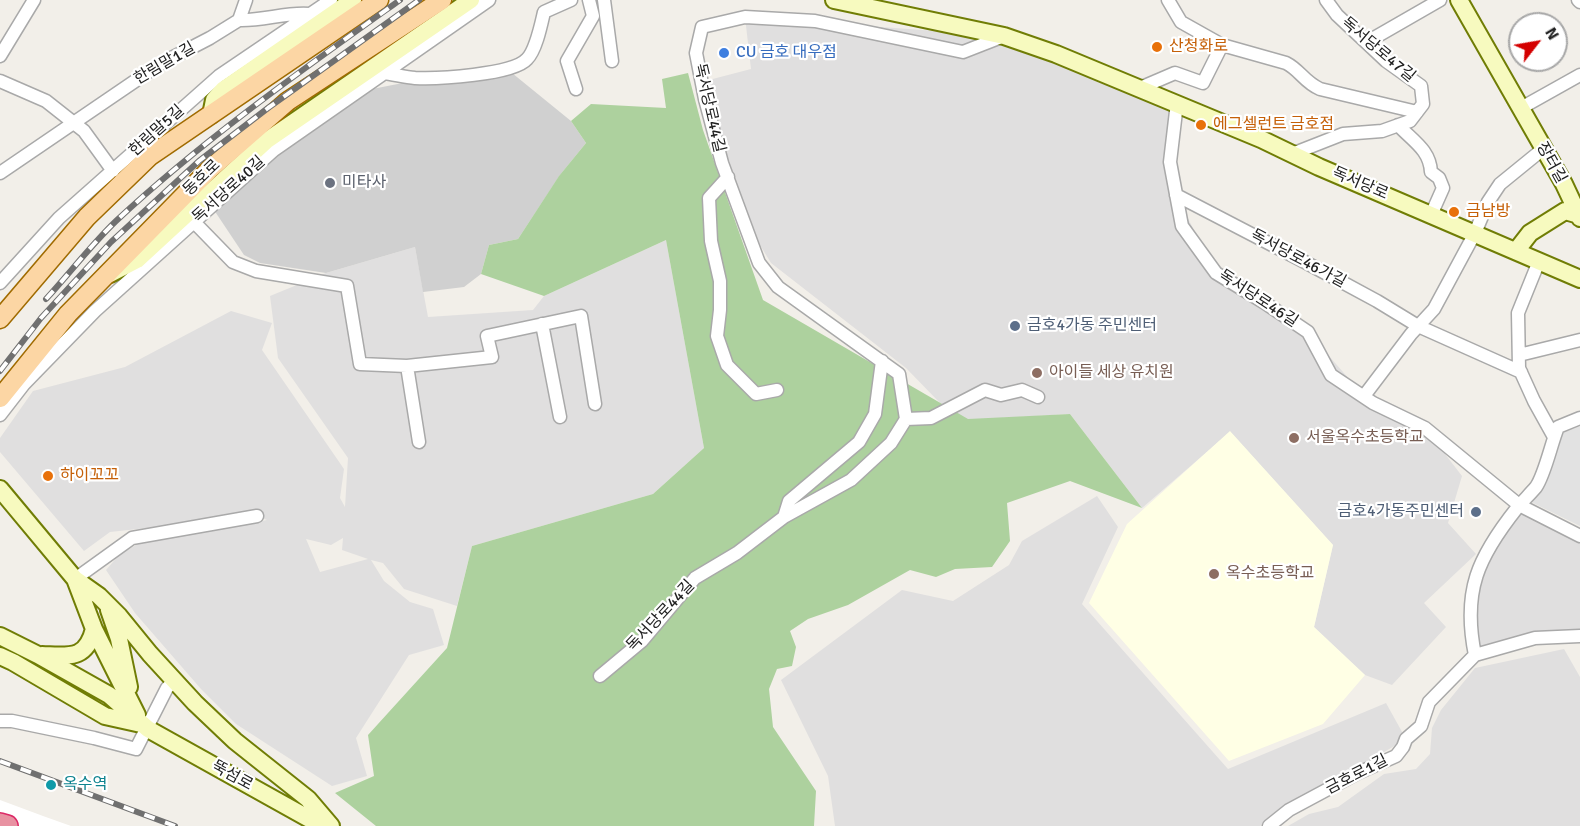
<!DOCTYPE html>
<meta charset="utf-8">
<style>
body{margin:0}
#map{position:relative;width:1580px;height:826px;overflow:hidden;background:#f2efe9;font-family:Signika,sans-serif}
canvas{display:block}
.north{position:absolute;left:1508px;top:12px;width:60px;height:60px;box-sizing:border-box;background:#fff;border:2px solid #a7a7a7;border-radius:50%;rotate:59deg;font-size:16px;font-weight:700;line-height:24px;text-align:center;color:#222}
.north::after{content:'';display:block;margin:auto;width:21px;height:27px;background:#d40000;clip-path:polygon(50% 0,100% 100%,50% 72%,0 100%)}
</style>
<div id="map">
<canvas width="1580" height="826"></canvas>
<div class="north">N</div>
</div>
<script>
const g = document.querySelector('canvas').getContext('2d');
g.lineJoin = 'round';
function paint(path, color) { g.fillStyle = color; g.fill(path, 'evenodd'); }
function strokePath(path, color, width, dash) { g.strokeStyle = color; g.lineWidth = width; g.lineCap = dash ? 'butt' : 'round'; g.setLineDash(dash || []); g.stroke(path); }
function label(font, color, halo, rows, align = 'center') {
  g.font = font + ' Signika,"Noto Sans KR",sans-serif'; g.lineWidth = 4.5; g.setLineDash([]); g.textBaseline = 'middle'; g.strokeStyle = halo; g.fillStyle = color; for (const [text, x, y, turn = 0] of rows) {
    g.save(); g.translate(x, y); g.rotate((+turn || 0) * Math.PI / 180); g.textAlign = isNaN(turn) ? turn : align; if (halo) g.strokeText(text, 0, 0); g.fillText(text, 0, 0); g.restore();
  }
}
const residential = new Path2D(`
 M 745,17 L 1004,36 L 1177,103 L 1176,195 L 1216,273 L 1308,332 L 1364,396 L 1425,428 L 1462,476 L 1448,523 L 1476,554 L 1424,603 L 1446,627 L 1392,685 L 1365,675 L 1314,627 L 1333,545 L 1230,432 L 1142,508 L 1070,414 L 968,420 L 940,403 L 906,368 L 771,263 L 741,214 L 705,81 L 751,69 Z
 M 666,240 L 704,448 L 653,494 L 472,546 L 457,606 L 404,589 L 383,563 L 371,560 L 384,581 L 410,602 L 433,609 L 444,645 L 409,655 L 356,738 L 367,776 L 332,786 L 236,724 L 201,689 L 135,613 L 106,570 L 119,555 L 138,544 L 267,520 L 257,516 L 110,532 L 84,551 L 0,452 L 0,438 L 33,391 L 125,367 L 231,311 L 272,323 L 262,350 L 344,469 L 340,498 L 345,507 L 348,458 L 278,358 L 270,296 L 326,273 L 415,247 L 428,317 L 533,310 L 544,296 ZM 343,538 L 342,550 L 368,559 L 320,572 L 306,539 L 331,545 Z
 M 1097,496 L 1118,527 L 1082,604 L 1228,769 L 1386,703 L 1406,739 L 1260,826 L 835,826 L 828,776 L 781,680 L 902,590 L 953,601 L 1009,565 L 1022,541 Z
 M 1519,505 L 1580,536 L 1580,636 L 1573,635 L 1475,655 L 1477,569 Z
 M 1564,649 L 1580,677 L 1580,826 L 1288,826 L 1309,814 L 1338,807 L 1384,774 L 1416,769 L 1430,754 L 1432,728 L 1441,710 L 1475,668 Z`);
const education = new Path2D(`
 M 1230,431 L 1333,545 L 1314,627 L 1365,675 L 1323,724 L 1229,761 L 1089,603 L 1127,524 Z`);
const religious = new Path2D(`
 M 512,73 L 571,121 L 586,143 L 560,175 L 518,239 L 489,245 L 481,274 L 464,287 L 423,292 L 415,247 L 326,273 L 260,263 L 244,255 L 214,210 L 275,153 L 367,90 L 408,82 Z`);
const forest = new Path2D(`
 M 688,73 L 703,130 L 763,300 L 968,419 L 1070,414 L 1142,508 L 1070,481 L 1007,503 L 1010,541 L 992,567 L 955,569 L 936,577 L 910,570 L 848,605 L 808,619 L 790,631 L 796,647 L 792,666 L 777,669 L 769,689 L 773,727 L 816,791 L 814,826 L 376,826 L 335,793 L 374,776 L 368,735 L 447,648 L 472,546 L 653,494 L 704,448 L 666,240 L 544,296 L 481,274 L 489,245 L 518,239 L 559,176 L 586,143 L 571,121 L 591,104 L 666,108 L 662,79 Z`);
const parking = new Path2D(`
 M 1580,426 L 1580,526 L 1529,501 L 1549,472 L 1563,433 Z`);
const pier = new Path2D(`
 M 0,800 L 43,816 L 71,826 L 0,826 Z`);
const street = new Path2D(`
 M 604,0 L 612,61
 M 1168,0 L 1181,22 L 1222,45 L 1286,63 C 1300,70 1304,82 1320,89 L 1417,112
 M 1578,0 L 1580,2
 M 239,20 C 263,21 286,12 309,14
 M 1367,42 L 1440,0
 M 0,56 L 34,0
 M 383,73 C 393,74 404,77 415,78 C 436,79 513,75 527,59 C 536,50 541,25 544,12 L 571,0
 M 0,81 L 46,101 L 84,131 L 113,171
 M 1140,88 L 1175,73 L 1203,83 L 1222,45
 M 576,89 L 567,61 L 593,16 L 589,0
 M 1177,103 L 1170,162 L 1182,226 L 1216,273 L 1265,303 L 1308,332 L 1331,375 L 1373,403 L 1425,428 L 1519,505 L 1580,536
 M 1521,108 L 1580,75
 M 1398,125 C 1413,141 1430,150 1431,172 L 1439,178 L 1443,188 L 1431,215
 M 1292,154 L 1343,134 L 1382,131 L 1410,121 L 1423,104 L 1421,86 L 1386,61 L 1337,15 L 1326,0
 M 0,173 L 160,64 L 210,38 L 239,20 L 246,0
 M 728,177 L 709,198 L 711,241 L 720,281 L 720,310 L 717,336 L 727,365 L 756,394 L 777,390
 M 1176,195 L 1303,261 L 1377,301 L 1418,326 L 1521,372
 M 194,222 L 233,262 L 256,271 L 347,286 L 360,364 L 407,366 L 419,442
 M 1539,261 L 1518,313 L 1519,368 L 1534,401 L 1554,437
 M 0,283 L 59,218 L 219,76 L 331,0
 M 542,324 L 560,417
 M 1519,355 L 1580,340
 M 407,366 L 492,357 L 487,336 L 581,316 L 595,404
 M 1364,396 L 1411,334 L 1434,309 L 1475,233 L 1488,202 L 1500,184 L 1543,149
 M 0,415 L 24,384 L 95,311 L 274,150 L 489,0
 M 906,419 L 931,418 L 985,390 L 1001,395 L 1022,390 L 1038,397
 M 784,517 L 789,501 L 859,442 L 875,414 L 882,361
 M 75,579 L 132,538 L 257,516
 M 1475,655 C 1462,591 1478,557 1517,508 C 1523,501 1530,494 1536,487 C 1545,474 1551,444 1558,427 L 1580,418
 M 600,676 L 642,641 L 695,578 L 737,553 L 784,517 L 851,480 L 891,443 L 906,419 L 899,374 L 778,287 L 759,263 L 722,163 L 705,99 L 696,53 L 702,27 L 745,17 L 815,21 L 963,52 L 1004,36
 M 0,721 L 12,721 L 94,738 L 136,749 L 167,688 L 174,681
 M 1269,826 L 1289,810 L 1358,773 L 1396,756 L 1403,747 L 1406,739 L 1421,726 L 1429,702 L 1475,655 L 1535,638 L 1580,636`);
const secondary = new Path2D(`
 M 834,0 L 1004,36 L 1056,54 L 1261,139 L 1319,167 L 1580,279
 M 1459,0 L 1564,184 L 1580,218
 M 211,115 L 214,100 L 224,89 L 353,0
 M 1516,251 L 1530,233 L 1565,211 L 1579,215
 M 110,274 L 137,260 L 266,141 L 471,0
 M 0,489 L 75,579 L 99,596 L 119,616 L 150,654 L 195,703 L 235,741 L 308,799 L 331,826
 M 75,579 L 94,629 L 137,715
 M 109,610 L 119,639 L 129,687
 M 0,636 L 38,655 L 109,695 L 148,729 L 322,826
 M 42,655 C 70,656 86,660 94,629
 M 0,656 L 13,662 L 105,716 L 141,724`);
const primary = new Path2D(`
 M 0,319 L 87,217 L 150,156 L 379,0
 M 0,398 L 68,314 L 210,169 L 288,101 L 442,0`);
const highway = new Path2D(`
 M 0,824 L 7,826`);
const rail = new Path2D(`
 M 46,299 C 69,274 91,245 116,221 C 204,139 302,70 400,0
 M 0,371 L 41,318 L 111,242 L 199,161 L 268,108 L 419,0
 M 0,761 L 175,826`);
const markers = [
 [1157,47,6,"#e8710a"],
 [724,53,6,"#3f7fe0"],
 [1201,125,6,"#e8710a"],
 [330,183,6,"#6b7280"],
 [1454,212,6,"#e8710a"],
 [1015,326,6,"#5c6f8a"],
 [1037,373,6,"#8d6e63"],
 [1294,438,6,"#8d6e63"],
 [48,476,6,"#e8710a"],
 [1476,512,6,"#5c6f8a"],
 [1214,574,6,"#8d6e63"],
 [51,785,6,"#0f9aa8"]
];
const foodNames = [
 ["산청화로",1169,47],
 ["에그셀런트 금호점",1213,125],
 ["금남방",1466,212],
 ["하이꼬꼬",60,476]
];
const streetNames = [
 ["독서당로47길",1378,50,40],
 ["한림말1길",165,64,-30],
 ["독서당로44길",709,108,77],
 ["한림말5길",157,131,-42],
 ["장터길",1551,163,61],
 ["동호로",202,178,-44],
 ["독서당로",1360,184,23],
 ["독서당로40길",229,190,-42],
 ["독서당로46가길",1298,259,28],
 ["독서당로46길",1258,299,33],
 ["독서당로44길",661,616,-47],
 ["금호로1길",1357,775,-27],
 ["뚝섬로",232,776,29]
];
const shopNames = [
 ["CU 금호 대우점",736,53]
];
const worshipNames = [
 ["미타사",342,183]
];
const serviceNames = [
 ["금호4가동 주민센터",1027,326],
 ["금호4가동주민센터",1464,512,"right"]
];
const educationNames = [
 ["아이들 세상 유치원",1049,373],
 ["서울옥수초등학교",1306,438],
 ["옥수초등학교",1226,574]
];
const cultureNames = [
 ["옥수역",63,785]
];
paint(residential, '#e0dfdf');
paint(education, '#ffffe5');
paint(religious, '#d0d0d0');
paint(forest, '#add19e');
paint(parking, '#e2e2e2');
paint(pier, '#fff');
strokePath(street, '#a9a9a9', 15);
strokePath(secondary, '#707d05', 20);
strokePath(primary, '#a06b00', 21);
strokePath(highway, '#dc2a67', 24);
strokePath(street, '#fff', 12);
strokePath(secondary, '#f7fabf', 16);
strokePath(primary, '#fcd6a4', 18);
strokePath(highway, '#e892a2', 21);
strokePath(rail, '#707070', 6);
strokePath(rail, '#fff', 4, [11]);
for (const [x, y, r, color] of markers) { const dot = new Path2D(); dot.arc(x, y, r, 0, 2 * Math.PI); g.fillStyle = color; g.fill(dot); strokePath(dot, '#fff', 2); }
label('16px', '#c56008', '#fff', foodNames, 'left');
label('16px', '#222', '#fff', streetNames);
label('16px', '#366cbe', '#fff', shopNames, 'left');
label('16px', '#5b616d', '#fff', worshipNames, 'left');
label('16px', '#4e5e75', '#fff', serviceNames, 'left');
label('16px', '#785e54', '#fff', educationNames, 'left');
label('16px', '#0d838f', '#fff', cultureNames, 'left');
</script>
